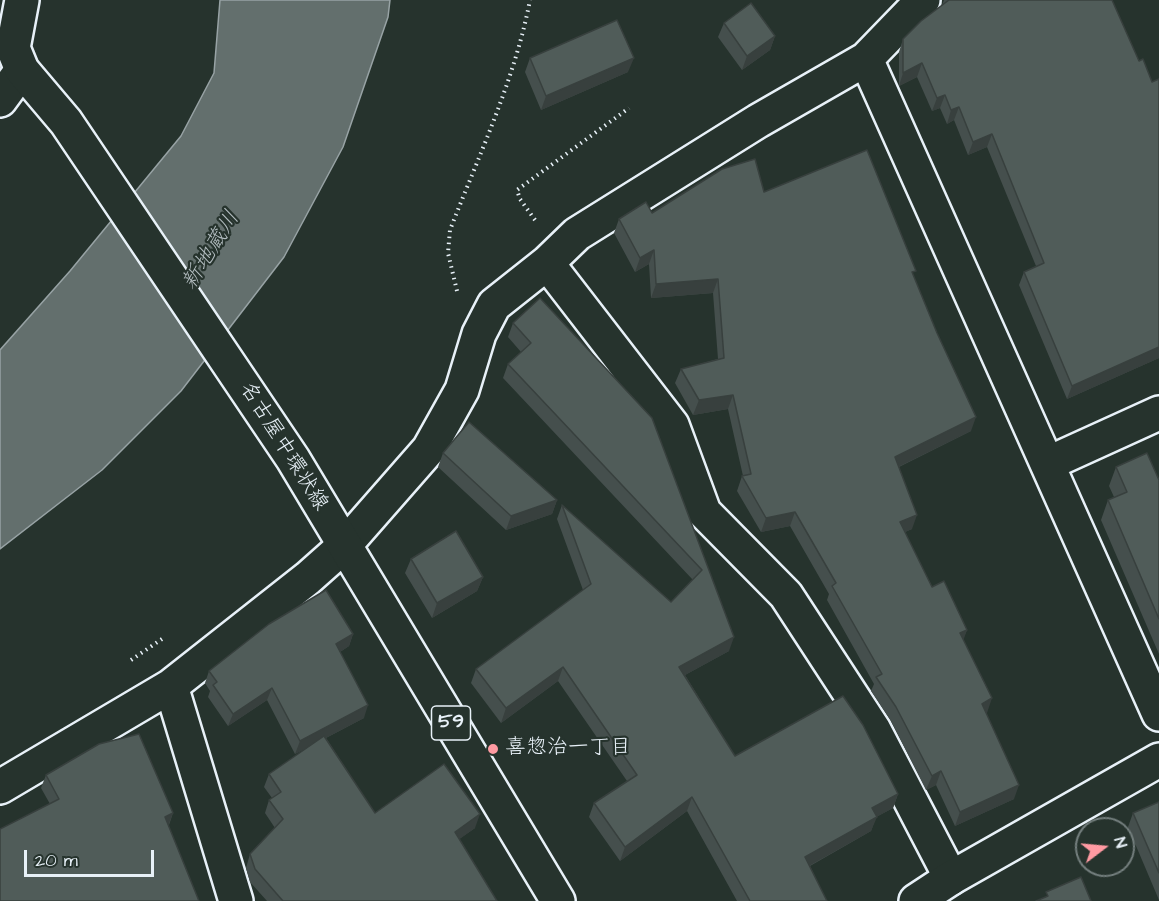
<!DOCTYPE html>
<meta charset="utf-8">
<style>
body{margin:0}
#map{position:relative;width:1159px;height:901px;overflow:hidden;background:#26332d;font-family:"Architects Daughter",sans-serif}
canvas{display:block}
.north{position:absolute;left:1075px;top:817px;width:60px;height:60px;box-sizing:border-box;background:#26332d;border:2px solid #747f7e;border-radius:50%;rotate:74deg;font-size:16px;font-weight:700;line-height:24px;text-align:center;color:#e8f1f8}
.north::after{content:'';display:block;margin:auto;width:21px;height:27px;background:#ff9aa2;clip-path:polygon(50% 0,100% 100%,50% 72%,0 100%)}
.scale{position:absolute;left:24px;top:850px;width:130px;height:27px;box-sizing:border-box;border:3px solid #e8f1f8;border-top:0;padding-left:8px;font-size:18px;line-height:21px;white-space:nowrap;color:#e8f1f8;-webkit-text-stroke:4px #26332d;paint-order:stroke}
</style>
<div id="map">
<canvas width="1159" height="901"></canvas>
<div class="north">N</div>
<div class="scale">20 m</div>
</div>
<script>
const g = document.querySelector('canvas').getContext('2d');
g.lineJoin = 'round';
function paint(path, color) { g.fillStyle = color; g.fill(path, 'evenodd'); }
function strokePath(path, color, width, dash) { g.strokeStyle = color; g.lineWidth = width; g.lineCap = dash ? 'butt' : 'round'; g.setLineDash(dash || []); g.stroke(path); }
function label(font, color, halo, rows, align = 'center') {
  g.font = font + ' "Architects Daughter","Klee One",sans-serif'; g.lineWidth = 4.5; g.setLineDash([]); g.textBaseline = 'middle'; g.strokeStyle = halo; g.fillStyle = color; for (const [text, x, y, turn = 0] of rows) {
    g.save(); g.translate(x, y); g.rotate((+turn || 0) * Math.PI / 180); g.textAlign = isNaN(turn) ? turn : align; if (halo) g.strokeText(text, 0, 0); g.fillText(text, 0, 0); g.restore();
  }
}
const water = new Path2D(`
 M 220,0 L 390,0 L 388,17 L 343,147 L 284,257 L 181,391 L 102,470 L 0,549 L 0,350 L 70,271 L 181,136 L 214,73 Z`);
const path = new Path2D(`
 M 535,220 L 520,199 L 517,190 L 629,108
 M 457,291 L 448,253 L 450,230 C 479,155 515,79 530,0
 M 131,660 L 162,639`);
const street = new Path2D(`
 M 866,59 L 1159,714
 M 0,100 L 22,70
 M 547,263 L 672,425 L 704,512 L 786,595 L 874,730 L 951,878
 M 1049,463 L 1159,413
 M 171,686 L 236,901
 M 0,787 L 171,686 L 308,578 L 344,546 L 429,449 L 462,390 L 479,334 L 494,305 L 547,263 L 577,234 L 758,121 L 866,59 L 923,0`);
const secondary = new Path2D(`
 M 916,901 L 951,878 L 1159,760`);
const primary = new Path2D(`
 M 22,0 L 13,48 L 22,70 L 66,122 L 293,459 L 558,901`);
const wall = new Path2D(`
 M 944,0 L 1112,0 L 1159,358 L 1067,399 L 1019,285 L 1024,272 L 1036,266 L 987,147 L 968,155 L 954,120 L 947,124 L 940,108 L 932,111 L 917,77 L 899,86 L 899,52 L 903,39 L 942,5 Z
 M 724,23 L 775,36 L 770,50 L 742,70 L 718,37 Z
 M 530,58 L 628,72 L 541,110 L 525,72 Z
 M 764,192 L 914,277 L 971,431 L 899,467 L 912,529 L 905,532 L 932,587 L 967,630 L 963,639 L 1014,799 L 955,826 L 936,785 L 926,790 L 891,721 L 871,691 L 874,684 L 827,600 L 829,594 L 790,526 L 761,532 L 737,491 L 742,476 L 743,476 L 728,409 L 693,415 L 675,383 L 681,369 L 718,359 L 713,293 L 651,298 L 649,264 L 635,272 L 614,233 L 619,219 Z
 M 513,323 L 652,418 L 729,651 L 685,675 L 735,756 L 898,794 L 893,808 L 876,817 L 871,831 L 810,866 L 827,901 L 737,901 L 687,811 L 620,861 L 589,817 L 594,803 L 627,781 L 558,681 L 501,723 L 471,683 L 476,669 L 583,590 L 557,519 L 562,505 L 671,602 L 693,580 L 503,378 L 508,364 L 521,352 L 508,337 Z
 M 443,453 L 557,500 L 552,514 L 506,530 L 438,467 Z
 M 1116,467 L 1159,480 L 1159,654 L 1101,520 L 1108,500 L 1114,497 L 1109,486 Z
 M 411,559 L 483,577 L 477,591 L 432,618 L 405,573 Z
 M 353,634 L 349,646 L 340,652 L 364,718 L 326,738 L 375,813 L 475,828 L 459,839 L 497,901 L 267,901 L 250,882 L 246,868 L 250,854 L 275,828 L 265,813 L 269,800 L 272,798 L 264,787 L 269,774 L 309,747 L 295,754 L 267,700 L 228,726 L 208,697 L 210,691 L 205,683 L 209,671 Z
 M 46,775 L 173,813 L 169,825 L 50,804 L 41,788 Z
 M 1159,802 L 1159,900 L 1128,827 L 1133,813 Z`);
const shadedWall = new Path2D(`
 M 775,36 L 770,50 L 742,70 L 747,56 Z
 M 634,58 L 628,72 L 541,110 L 546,96 Z
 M 922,63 L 917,77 L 899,86 L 903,73 Z
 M 945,95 L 940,108 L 932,111 L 937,98 Z
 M 959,107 L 954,120 L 947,124 L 951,110 Z
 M 992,134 L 987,147 L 968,155 L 973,142 Z
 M 654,250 L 649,264 L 635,272 L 640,258 Z
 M 718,279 L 713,293 L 651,298 L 656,284 Z
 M 1159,347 L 1159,358 L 1067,399 L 1072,386 Z
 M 733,395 L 728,409 L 693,415 L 699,400 Z
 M 976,417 L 971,431 L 890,471 L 895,457 Z
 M 557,500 L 552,514 L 506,530 L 511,516 Z
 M 795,512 L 790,526 L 761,532 L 766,518 Z
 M 917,515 L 912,529 L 895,536 L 900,522 Z
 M 483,577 L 477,591 L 432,618 L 437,603 Z
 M 967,630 L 962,644 L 960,633 Z
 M 353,634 L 349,646 L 332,657 L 336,644 Z
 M 734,637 L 729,651 L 674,681 L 679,667 Z
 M 563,667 L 558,681 L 501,723 L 506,708 Z
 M 272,688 L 267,700 L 228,726 L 233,714 Z
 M 992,698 L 987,713 L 977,718 L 982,704 Z
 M 368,705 L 364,718 L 295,754 L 300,741 Z
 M 941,771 L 936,785 L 926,790 L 932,776 Z
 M 1019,785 L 1014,799 L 955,826 L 960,812 Z
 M 898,794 L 893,808 L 867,822 L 872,808 Z
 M 692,797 L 687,811 L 620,861 L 625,847 Z
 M 173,813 L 168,826 L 165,817 Z
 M 480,814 L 475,828 L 450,846 L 455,832 Z
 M 877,817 L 871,831 L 800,871 L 805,857 Z`);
const building = new Path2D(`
 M 949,0 L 1112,0 L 1139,61 L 1143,59 L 1152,82 L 1159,79 L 1159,347 L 1072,386 L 1024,272 L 1044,263 L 992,134 L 973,142 L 959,107 L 951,110 L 945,95 L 937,98 L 922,63 L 903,73 L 903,39 L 921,21 Z
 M 751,3 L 775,36 L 747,56 L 724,23 Z
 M 617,20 L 634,58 L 546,96 L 530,58 Z
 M 867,150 L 916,271 L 912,272 L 937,333 L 976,417 L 895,457 L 917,515 L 900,522 L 932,587 L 944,581 L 967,630 L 960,633 L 992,698 L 982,704 L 1019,785 L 960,812 L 941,771 L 932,776 L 896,707 L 876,677 L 882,674 L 832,586 L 836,583 L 795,512 L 766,518 L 742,476 L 751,474 L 733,395 L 699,400 L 681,369 L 724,358 L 718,279 L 656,284 L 654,250 L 640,258 L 619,219 L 646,202 L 652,213 L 722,169 L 755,159 L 764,192 Z
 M 540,298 L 652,418 L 734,637 L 679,667 L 735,756 L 843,696 L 863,725 L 898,794 L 872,808 L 877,817 L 805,857 L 827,901 L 750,901 L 692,797 L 625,847 L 594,803 L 637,775 L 563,667 L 506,708 L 476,669 L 591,584 L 562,505 L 671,602 L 702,570 L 508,364 L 531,343 L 513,323 Z
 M 469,422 L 557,500 L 511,516 L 443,453 Z
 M 1147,453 L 1159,480 L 1159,619 L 1108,500 L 1127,492 L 1116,467 Z
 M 456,531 L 483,577 L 437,603 L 411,559 Z
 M 326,590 L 353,634 L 336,644 L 368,705 L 300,741 L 272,688 L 233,714 L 213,685 L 217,682 L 209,671 L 269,624 Z
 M 139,734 L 173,813 L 165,817 L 199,901 L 0,901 L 0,829 L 59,799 L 46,775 L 99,744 Z
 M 324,736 L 375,813 L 444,764 L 480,814 L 455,832 L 497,901 L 283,901 L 255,869 L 250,854 L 283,819 L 269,800 L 281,792 L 269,774 Z
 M 1159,802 L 1159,873 L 1133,813 Z
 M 1081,877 L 1091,901 L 1036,901 L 1048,896 L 1046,892 Z`);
const markers = [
 [493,749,6,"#ff9aa2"]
];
const shields = [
 [451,723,39]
];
const shieldNames = [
 ["59",451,723]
];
const streetNames = [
 ["名古屋中環状線",283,447,58]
];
const poiNames = [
 ["喜惣治一丁目",505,749]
];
const waterNames = [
 ["新地蔵川",212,251,-58]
];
paint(water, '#636f6d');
strokePath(water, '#98a3a5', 1.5);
strokePath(street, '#e8f1f8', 38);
strokePath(secondary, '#e8f1f8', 38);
strokePath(primary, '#e8f1f8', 38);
strokePath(path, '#e8f1f8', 4, [1.5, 4.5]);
strokePath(street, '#26332d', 33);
strokePath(secondary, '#26332d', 33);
strokePath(primary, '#26332d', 33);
paint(wall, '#454f4d');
paint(shadedWall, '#38403e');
paint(building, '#505c59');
strokePath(building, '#38403e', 1.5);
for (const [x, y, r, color] of markers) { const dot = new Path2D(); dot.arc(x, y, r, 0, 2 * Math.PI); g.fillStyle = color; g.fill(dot); strokePath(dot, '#26332d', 2); }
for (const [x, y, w] of shields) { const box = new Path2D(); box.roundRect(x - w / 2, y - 17, w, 34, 4.5); g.fillStyle = '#26332d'; g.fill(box); strokePath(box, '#e8f1f8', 1.5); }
label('bold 20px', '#e8f1f8', null, shieldNames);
label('21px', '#e8f1f8', '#26332d', streetNames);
label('21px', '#e8f1f8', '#26332d', poiNames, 'left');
label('italic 22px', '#b3bdc0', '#26332d', waterNames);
</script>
